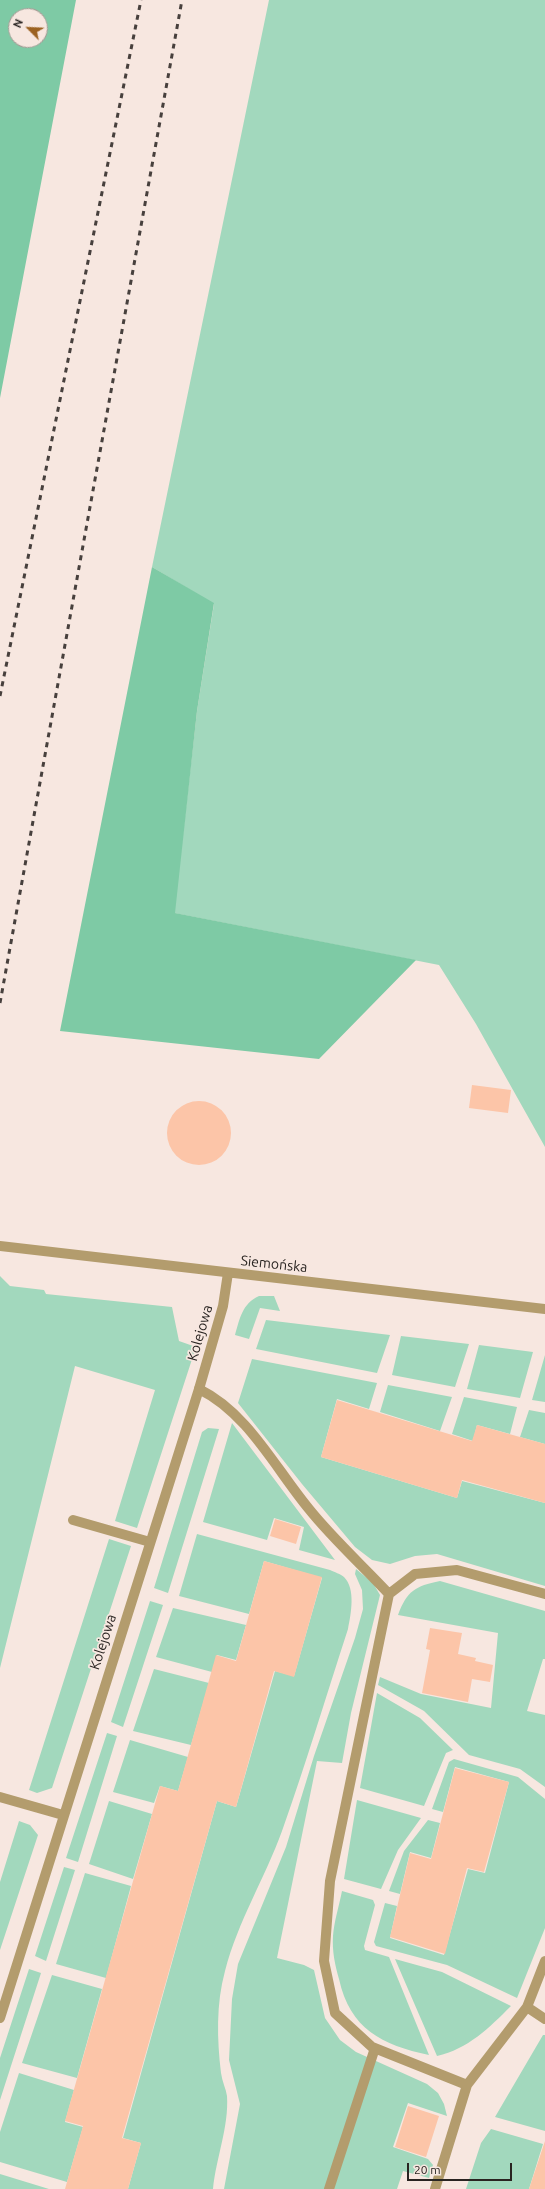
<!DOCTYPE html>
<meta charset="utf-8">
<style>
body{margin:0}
#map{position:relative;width:545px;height:2189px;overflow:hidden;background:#f7e7e0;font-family:Ubuntu,sans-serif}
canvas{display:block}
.north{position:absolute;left:8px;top:8px;width:40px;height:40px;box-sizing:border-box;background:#f7e7e0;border:1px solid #a59994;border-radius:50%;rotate:294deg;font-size:11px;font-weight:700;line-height:16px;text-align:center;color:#292421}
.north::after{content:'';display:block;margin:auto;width:14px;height:18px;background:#9c6221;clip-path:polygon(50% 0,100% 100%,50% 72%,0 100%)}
.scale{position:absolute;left:407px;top:2163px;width:105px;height:18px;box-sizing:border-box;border:2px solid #292421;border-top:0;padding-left:5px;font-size:12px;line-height:14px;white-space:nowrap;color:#292421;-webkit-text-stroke:3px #f7e7e0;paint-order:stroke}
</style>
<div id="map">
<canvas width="545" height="2189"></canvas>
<div class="north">N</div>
<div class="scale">20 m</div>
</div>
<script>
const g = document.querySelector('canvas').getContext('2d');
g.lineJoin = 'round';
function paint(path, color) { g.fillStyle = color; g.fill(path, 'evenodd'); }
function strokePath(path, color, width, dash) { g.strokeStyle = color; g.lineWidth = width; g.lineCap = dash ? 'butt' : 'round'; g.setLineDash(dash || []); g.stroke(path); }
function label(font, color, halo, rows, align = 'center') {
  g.font = font + ' Ubuntu,sans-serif'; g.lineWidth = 3.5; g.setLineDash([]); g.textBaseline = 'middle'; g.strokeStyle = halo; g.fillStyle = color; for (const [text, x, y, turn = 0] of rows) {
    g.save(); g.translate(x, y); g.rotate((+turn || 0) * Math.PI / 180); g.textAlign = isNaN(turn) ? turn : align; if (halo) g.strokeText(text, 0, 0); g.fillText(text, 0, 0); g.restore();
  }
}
const green = new Path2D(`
 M 269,0 L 545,0 L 545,1147 L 476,1024 L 439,965 L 174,913 L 197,711 L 214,604 L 152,567 Z
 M 0,1276 L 10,1286 L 44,1290 L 46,1294 L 172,1307 L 179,1341 L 196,1347 L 137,1528 L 115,1521 L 155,1390 L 75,1366 L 0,1668 Z
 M 259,1296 L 274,1296 L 280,1311 L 260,1308 L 249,1339 L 235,1335 C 240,1318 242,1304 259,1296 Z
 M 266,1320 L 390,1335 L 377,1373 L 256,1349 Z
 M 401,1336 L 469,1344 L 455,1387 L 392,1375 Z
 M 479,1345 L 533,1352 L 520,1398 L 467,1389 Z
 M 545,1355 L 545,1402 L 532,1400 Z
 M 252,1359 L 377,1383 L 369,1409 L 337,1399 L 321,1457 L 457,1498 L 462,1481 L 545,1503 L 545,1586 L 437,1554 L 415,1556 L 390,1564 L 372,1560 L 355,1547 L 302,1484 L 238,1403 Z
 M 388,1385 L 452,1397 L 440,1431 L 380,1412 Z
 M 464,1397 L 517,1407 L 510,1434 L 477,1425 L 473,1441 L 452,1434 Z
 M 529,1410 L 545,1413 L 545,1444 L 520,1437 Z
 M 232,1423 L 335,1560 L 299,1550 L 304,1527 L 274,1518 L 267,1540 L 203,1522 Z
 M 208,1428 L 219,1429 L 168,1593 L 154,1588 L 202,1432 Z
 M 197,1534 L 330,1570 C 334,1572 341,1574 344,1577 C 356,1589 351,1614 348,1629 C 326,1696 306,1764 282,1831 C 265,1878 238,1921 225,1971 C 216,2004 217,2039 221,2073 C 222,2081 226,2089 227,2096 C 229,2127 216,2158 213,2189 L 128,2189 L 141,2143 L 123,2138 L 217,1801 L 236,1807 L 275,1671 L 294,1676 L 322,1578 L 264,1561 L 249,1614 L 179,1596 Z
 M 109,1539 L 131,1546 L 52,1788 L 37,1793 L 29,1790 Z
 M 356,1569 L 373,1583 L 380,1595 L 351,1713 L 342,1763 L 317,1761 L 277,1958 L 304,1965 L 314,1970 L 325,2018 L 340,2040 L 356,2052 L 427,2084 L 438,2093 L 444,2104 L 447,2116 L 408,2103 L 393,2147 L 428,2159 L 433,2165 L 429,2178 L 403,2171 L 397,2189 L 224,2189 L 240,2104 L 229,2060 L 232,1999 L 238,1964 L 286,1847 L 314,1756 L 355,1638 L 363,1609 L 362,1590 L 355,1574 Z
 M 440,1581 L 545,1611 L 545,1659 L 543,1659 L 527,1711 L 545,1715 L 545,1787 L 520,1769 L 469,1755 L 424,1711 L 378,1685 L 380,1677 L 421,1694 L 491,1708 L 498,1633 L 398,1615 C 407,1591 415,1586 440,1581 Z
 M 150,1601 L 163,1605 L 123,1727 L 111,1722 Z
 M 173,1608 L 246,1625 L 236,1660 L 217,1655 L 212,1672 L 156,1657 Z
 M 154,1669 L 209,1683 L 191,1745 L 133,1731 Z
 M 377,1693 L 420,1718 L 453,1750 L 446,1753 L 424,1806 L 360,1788 Z
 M 107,1733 L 117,1736 L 78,1862 L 66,1858 Z
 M 130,1740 L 188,1757 L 178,1791 L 160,1786 L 154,1803 L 113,1792 Z
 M 454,1759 L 518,1777 L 545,1799 L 545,1928 L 517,1998 L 447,1965 L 376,1946 L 374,1942 L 385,1903 L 397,1906 L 390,1938 L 444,1955 L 468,1869 L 485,1873 L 509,1782 L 455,1767 L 443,1812 L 432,1809 L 449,1762 Z
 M 357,1800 L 421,1818 L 398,1850 L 381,1889 L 344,1879 Z
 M 109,1801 L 152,1814 L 133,1879 L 89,1864 Z
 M 428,1820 L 440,1823 L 431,1858 L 410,1852 L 400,1894 L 389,1891 L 404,1851 Z
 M 19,1821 L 30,1825 L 38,1835 L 0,1950 L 0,1882 Z
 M 64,1867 L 75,1870 L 46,1961 L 35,1956 Z
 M 85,1873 L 131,1886 L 106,1978 L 56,1964 Z
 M 342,1891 L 373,1900 L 375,1905 L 364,1946 L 365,1950 L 389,1957 L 429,2055 C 382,2045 350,2029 339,1979 C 335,1965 332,1951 333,1936 C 334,1922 339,1906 342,1891 Z
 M 395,1959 L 442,1972 L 511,2006 C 489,2028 468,2049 437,2056 Z
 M 29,1969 L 41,1973 L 0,2100 L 0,2058 Z
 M 52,1975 L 102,1989 L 77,2078 L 22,2063 Z
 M 543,2035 L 545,2035 L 545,2131 L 495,2117 Z
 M 19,2073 L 74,2090 L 65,2122 L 83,2127 L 67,2182 L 0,2162 L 0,2132 Z
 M 491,2129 L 543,2144 L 529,2189 L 466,2189 L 481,2143 Z
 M 0,2174 L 49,2189 L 0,2189 Z`);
const forest = new Path2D(`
 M 0,0 L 76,0 L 0,398 ZM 16,16 L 40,16 L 40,40 L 16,40 Z
 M 152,567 L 214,603 L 197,711 L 175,913 L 416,960 L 319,1059 L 60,1031 Z`);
const building = new Path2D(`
 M 472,1085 L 511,1090 L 508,1113 L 469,1108 Z
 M167 1133a32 32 0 1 1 64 0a32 32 0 1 1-64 0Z
 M 337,1400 L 472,1441 L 477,1425 L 545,1444 L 545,1503 L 462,1480 L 457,1498 L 321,1457 Z
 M 275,1519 L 301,1527 L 296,1544 L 270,1536 Z
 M 264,1561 L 322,1577 L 294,1677 L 274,1671 L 236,1807 L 217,1801 L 122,2138 L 141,2143 L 128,2189 L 65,2189 L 83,2126 L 65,2121 L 160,1786 L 178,1791 L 216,1655 L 236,1661 Z
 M 430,1628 L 462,1633 L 458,1654 L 476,1658 L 475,1661 L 493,1665 L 490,1682 L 472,1679 L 468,1702 L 422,1693 L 430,1650 L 426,1649 Z
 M 455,1768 L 509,1782 L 484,1872 L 467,1868 L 445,1954 L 390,1937 L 410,1853 L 431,1859 Z
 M 408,2106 L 439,2116 L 426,2157 L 395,2147 Z
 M 545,2141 L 545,2189 L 529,2189 Z`);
const lane = new Path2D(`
 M 199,1389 C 248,1413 275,1468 309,1509 C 333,1539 363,1566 389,1594
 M 73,1520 L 150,1542
 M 0,1797 L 63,1815
 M 527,2007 L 545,2019
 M 467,2085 L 372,2047 L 335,2013 L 324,1961 L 330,1881 L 389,1594 L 415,1574 L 457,1570 L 545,1594
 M 329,2189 L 375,2048
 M 435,2189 L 467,2085 L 527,2007 L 545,1961`);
const street = new Path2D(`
 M 0,1246 L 545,1309
 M 0,2018 L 199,1389 L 223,1306 L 228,1273`);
const rail = new Path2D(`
 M 0,696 L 141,0
 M 0,1003 L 182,0`);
const streetNames = [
 ["Siemońska",274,1264,6],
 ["Kolejowa",200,1333,-74],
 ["Kolejowa",103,1642,-72]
];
paint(green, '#a2d8bd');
paint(forest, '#7ecaa5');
paint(building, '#fcc5a8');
strokePath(lane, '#b39c6d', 10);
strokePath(street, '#b39c6d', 10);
strokePath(rail, '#47403d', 3, [5, 5]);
label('14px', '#292421', '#f7e7e0', streetNames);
</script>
